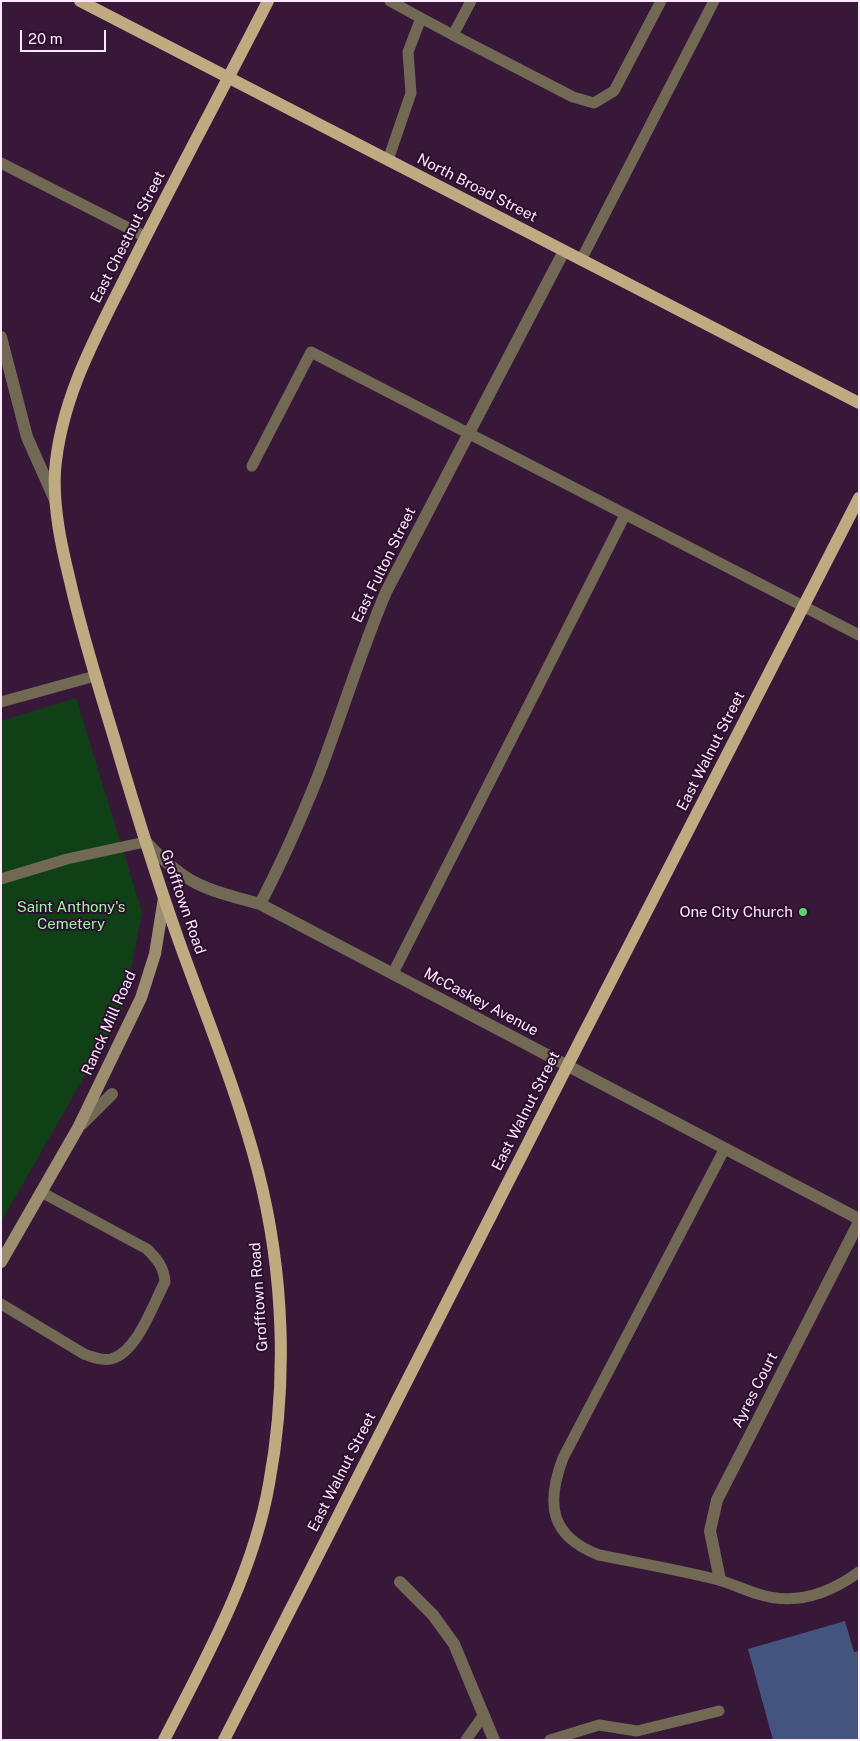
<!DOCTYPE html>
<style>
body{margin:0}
#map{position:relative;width:860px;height:1741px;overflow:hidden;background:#371839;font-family:"Public Sans",sans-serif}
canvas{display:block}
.frame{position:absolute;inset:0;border:2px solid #fee9fe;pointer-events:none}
.scale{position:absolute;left:20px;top:30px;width:86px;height:22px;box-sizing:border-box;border:2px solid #fee9fe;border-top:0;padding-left:6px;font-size:15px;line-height:18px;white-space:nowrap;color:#fee9fe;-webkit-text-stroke:4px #2c0e2e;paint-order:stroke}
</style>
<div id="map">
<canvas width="860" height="1741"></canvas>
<div class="frame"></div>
<div class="scale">20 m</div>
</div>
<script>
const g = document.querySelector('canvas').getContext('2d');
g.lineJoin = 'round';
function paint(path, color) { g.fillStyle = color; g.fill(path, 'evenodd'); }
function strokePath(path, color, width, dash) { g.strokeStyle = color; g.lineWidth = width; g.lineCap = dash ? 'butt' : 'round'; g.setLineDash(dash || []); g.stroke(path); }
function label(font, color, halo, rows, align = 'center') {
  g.font = font + ' "Public Sans",sans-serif'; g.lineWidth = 4; g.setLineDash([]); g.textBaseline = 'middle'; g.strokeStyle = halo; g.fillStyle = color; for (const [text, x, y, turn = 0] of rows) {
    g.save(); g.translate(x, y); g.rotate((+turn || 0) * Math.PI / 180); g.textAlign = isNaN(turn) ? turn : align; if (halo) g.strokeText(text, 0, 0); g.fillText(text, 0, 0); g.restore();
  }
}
const green = new Path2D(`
 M 76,698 L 142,912 L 123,1009 L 1,1222 L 1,721 Z`);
const building = new Path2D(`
 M 845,1621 L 854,1652 L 859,1651 L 859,1740 L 773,1740 L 748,1649 Z`);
const lane = new Path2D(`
 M 390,1 L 421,18
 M 453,35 L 573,97 L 594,103 L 614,91 L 661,1
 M 388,160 L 411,93 L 408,52 L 421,18 L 453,35 L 471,1
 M 1,163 L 146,237
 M 581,260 L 714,1
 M 252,466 L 311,352 L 859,635
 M 1,702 L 95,676
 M 1,879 L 67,859 L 145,842
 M 393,973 L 625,515
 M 724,1150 L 563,1458 C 546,1503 549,1536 599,1555 C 639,1563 679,1570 719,1580 C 732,1584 745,1590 758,1594 C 795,1606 829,1594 859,1572
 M 1,1304 L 84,1354 C 92,1357 102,1361 111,1359 C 137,1353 153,1304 165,1282 C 164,1267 157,1259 147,1249 L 41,1192
 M 466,1740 L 483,1716
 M 550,1740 L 599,1725 L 637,1731 L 719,1711`);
const street = new Path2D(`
 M 1,337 L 27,437 L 55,500
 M 146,842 C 186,885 204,889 260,904 L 859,1219
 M 260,904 C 281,864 300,821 317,779 C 341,717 360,653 386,592 L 564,251
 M 82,1124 L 112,1094
 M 720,1580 L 710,1531 L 717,1500 L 859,1222
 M 400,1582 L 433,1615 L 454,1644 L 494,1740`);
const secondary = new Path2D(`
 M 1,1262 L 78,1128 L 141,998 L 155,954 L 164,898`);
const primary = new Path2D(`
 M 80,1 L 859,403
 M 164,1740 C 206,1658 253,1575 269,1484 C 288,1382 284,1272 258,1171 C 238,1094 207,1019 180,944 C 156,877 135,809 115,741 C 99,688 82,635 70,581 C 61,545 53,507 55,471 C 61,395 99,331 132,264 C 176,176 223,89 268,1
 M 224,1740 L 581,1039 L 859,498`);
const markers = [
 [803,912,5,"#60d56b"]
];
const streetNames = [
 ["North Broad Street",477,188,27],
 ["East Chestnut Street",128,237,-63],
 ["East Fulton Street",384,565,-64],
 ["East Walnut Street",711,751,-63],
 ["Grofftown Road",183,902,71],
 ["McCaskey Avenue",481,1002,28],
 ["Ranck Mill Road",109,1023,-66],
 ["East Walnut Street",526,1111,-63],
 ["Grofftown Road",259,1297,-94],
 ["Ayres Court",755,1390,-63],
 ["East Walnut Street",342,1472,-63]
];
const parkNames = [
 ["Saint Anthony's",71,907],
 ["Cemetery",71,924]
];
const poiNames = [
 ["One City Church",793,912]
];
paint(green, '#104116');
paint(building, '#43557e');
strokePath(lane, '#726955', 11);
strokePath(street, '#726955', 12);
strokePath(secondary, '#9d8e6f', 12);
strokePath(primary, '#bfab82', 12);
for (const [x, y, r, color] of markers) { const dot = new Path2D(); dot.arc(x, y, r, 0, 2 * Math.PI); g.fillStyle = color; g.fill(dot); strokePath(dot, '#2c0e2e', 2); }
label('15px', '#fee9fe', '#2c0e2e', streetNames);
label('15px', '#98fa9d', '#2c0e2e', parkNames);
label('15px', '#fee9fe', '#2c0e2e', poiNames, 'right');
</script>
